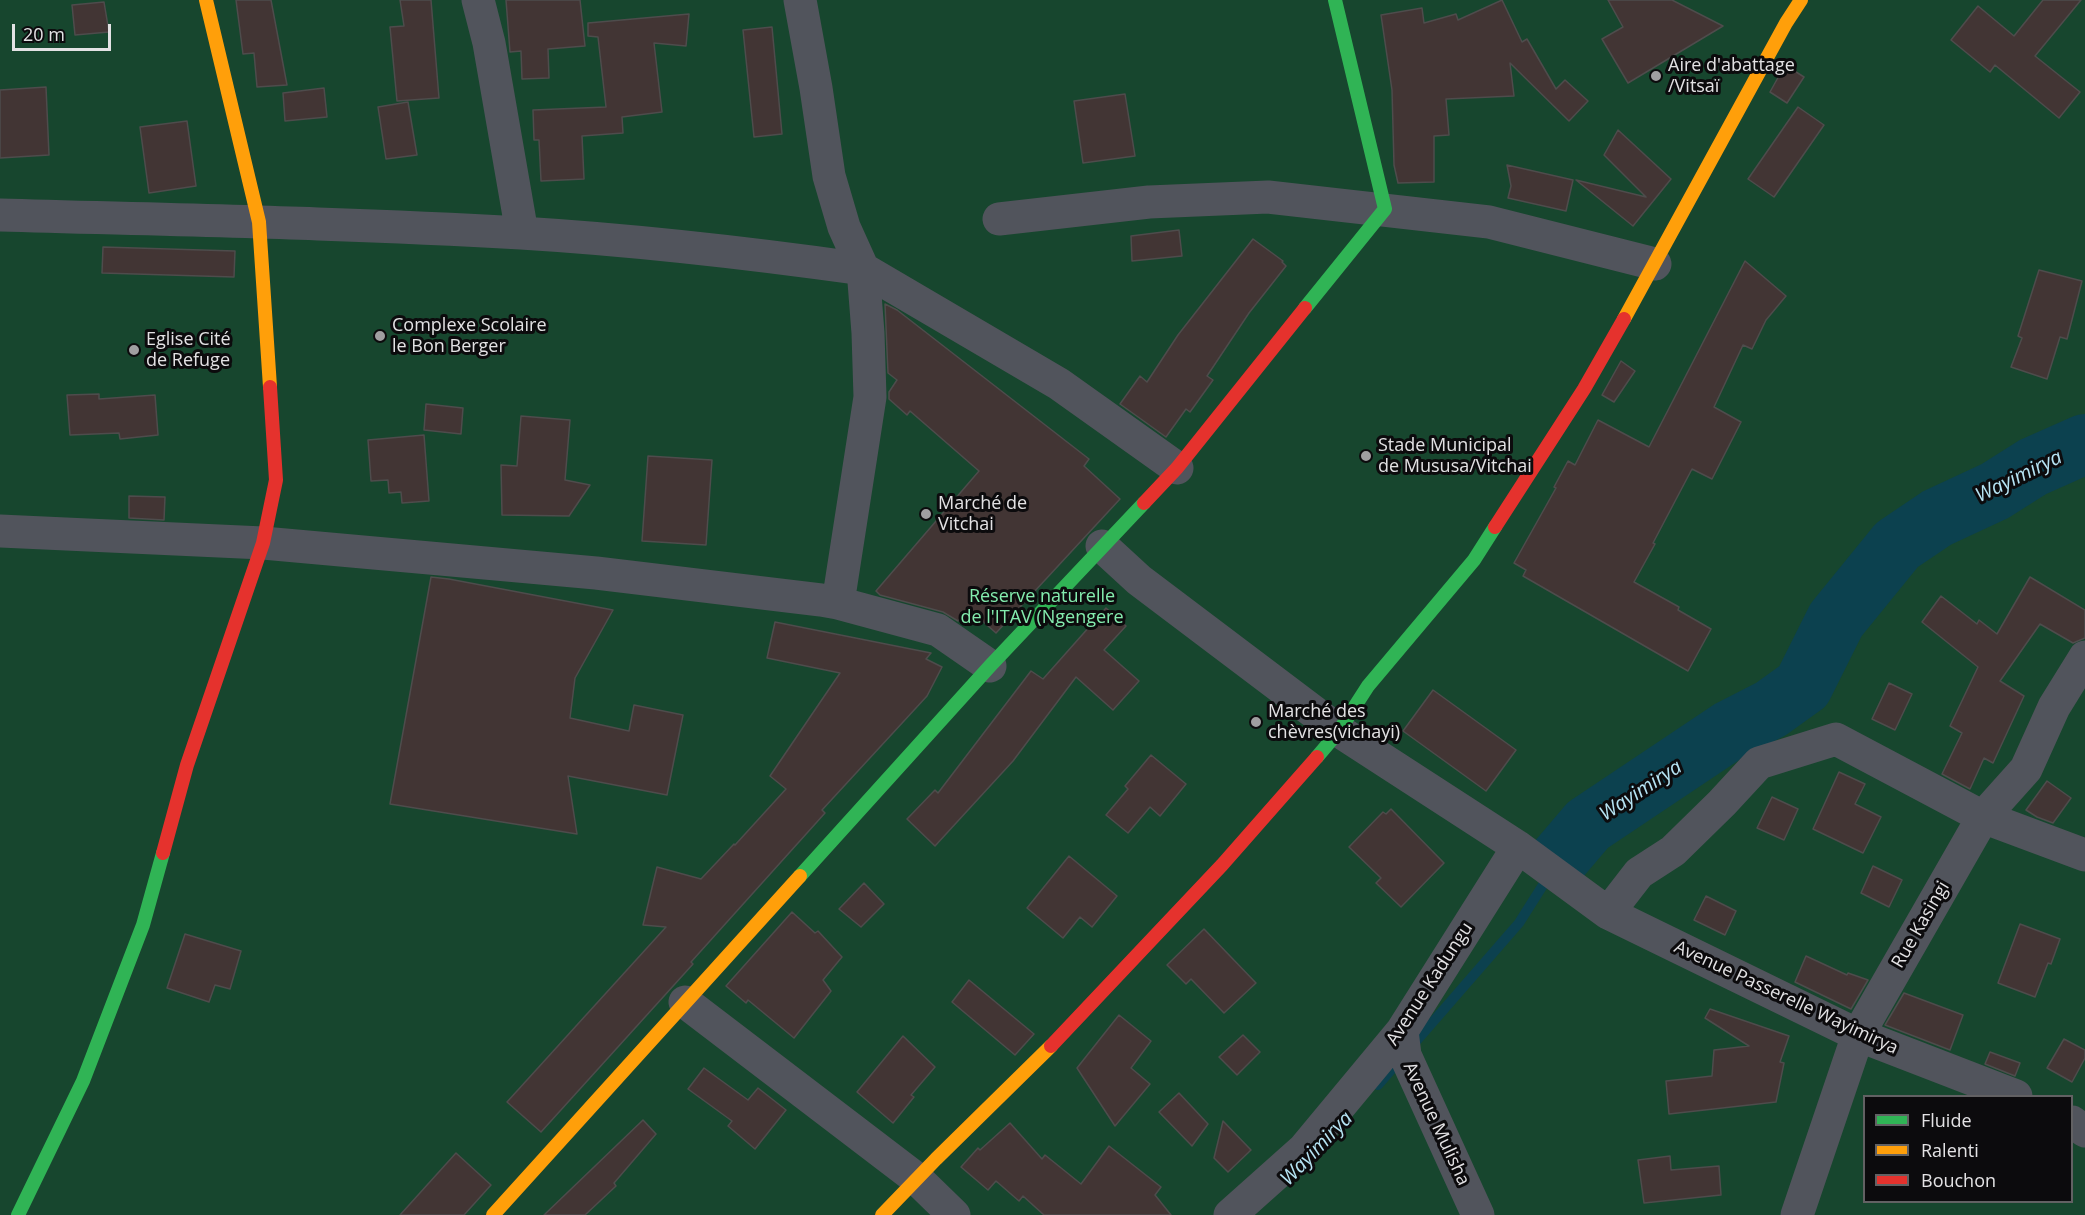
<!DOCTYPE html>
<meta charset="utf-8">
<style>
body{margin:0}
#map{position:relative;width:2085px;height:1215px;overflow:hidden;background:#232224;font-family:"Open Sans",sans-serif}
canvas{display:block}
.legend{position:absolute;left:1863px;top:1095px;width:210px;height:108px;box-sizing:border-box;background:#0c0b0d;border:2px solid #626163;margin:0;padding:8px 10px;list-style:none;font-size:18px;color:#e3e2e4}
.legend li{display:flex;align-items:center;gap:12px;height:30px}
.legend b{width:30px;border:2px solid #626163}
.scale{position:absolute;left:12px;top:24px;width:99px;height:27px;box-sizing:border-box;border:3px solid #e3e2e4;border-top:0;padding-left:8px;font-size:18px;line-height:21px;white-space:nowrap;color:#e3e2e4;-webkit-text-stroke:4px #0c0b0d;paint-order:stroke}
</style>
<div id="map">
<canvas width="2085" height="1215"></canvas>
<ul class="legend">
<li><b style="height:8px;background:#30b455"></b>Fluide</li>
<li><b style="height:8px;background:#ff9f0a"></b>Ralenti</li>
<li><b style="height:8px;background:#e5322d"></b>Bouchon</li>
</ul>
<div class="scale">20 m</div>
</div>
<script>
const g = document.querySelector('canvas').getContext('2d');
g.lineJoin = 'round';
function paint(path, color) { g.fillStyle = color; g.fill(path, 'evenodd'); }
function strokePath(path, color, width, dash) { g.strokeStyle = color; g.lineWidth = width; g.lineCap = dash ? 'butt' : 'round'; g.setLineDash(dash || []); g.stroke(path); }
function label(font, color, halo, rows, align = 'center') {
  g.font = font + ' "Open Sans",sans-serif'; g.lineWidth = 6; g.setLineDash([]); g.textBaseline = 'middle'; g.strokeStyle = halo; g.fillStyle = color; for (const [text, x, y, turn = 0] of rows) {
    g.save(); g.translate(x, y); g.rotate((+turn || 0) * Math.PI / 180); g.textAlign = isNaN(turn) ? turn : align; if (halo) g.strokeText(text, 0, 0); g.fillText(text, 0, 0); g.restore();
  }
}
const green = new Path2D(`
 M 0,0 L 2085,0 L 2085,1215 L 0,1215 ZM 1864,1096 L 2072,1096 L 2072,1202 L 1864,1202 Z`);
const stream = new Path2D(`
 M 1378,1085 L 1519,923 L 1550,874`);
const river = new Path2D(`
 M 1559,859 L 1588,825 L 1730,730 L 1771,709 L 1803,686 L 1836,620 L 1897,545 L 1937,518 L 1995,491 L 2033,467 L 2085,444`);
const building = new Path2D(`
 M 236,0 L 271,0 L 287,85 L 257,87 L 254,53 L 243,54 Z
 M 400,0 L 431,0 L 439,98 L 397,101 L 390,27 L 404,26 Z
 M 506,0 L 580,0 L 585,46 L 548,49 L 549,78 L 522,79 L 521,51 L 510,52 Z
 M 1502,0 L 1522,42 L 1527,39 L 1556,89 L 1565,80 L 1588,101 L 1569,121 L 1510,63 L 1514,96 L 1446,99 L 1449,135 L 1434,136 L 1434,182 L 1398,183 L 1394,165 L 1392,90 L 1381,15 L 1422,8 L 1424,23 L 1456,14 L 1458,20 Z
 M 1608,0 L 1672,0 L 1723,26 L 1628,83 L 1602,39 L 1623,27 Z
 M 2043,0 L 2081,0 L 2035,56 L 2080,92 L 2059,118 L 1995,65 L 1990,72 L 1951,40 L 1978,6 L 2014,36 Z
 M 104,2 L 109,32 L 75,35 L 72,5 Z
 M 689,14 L 686,46 L 654,43 L 662,112 L 622,117 L 623,133 L 582,136 L 584,179 L 541,181 L 539,140 L 534,140 L 533,110 L 606,107 L 598,37 L 588,36 L 588,23 Z
 M 772,27 L 782,134 L 754,137 L 743,30 Z
 M 1785,65 L 1804,77 L 1787,103 L 1770,92 Z
 M 46,87 L 49,155 L 0,158 L 0,90 Z
 M 324,88 L 327,117 L 285,121 L 283,93 Z
 M 1125,94 L 1135,156 L 1083,163 L 1074,101 Z
 M 408,102 L 417,155 L 386,159 L 378,107 Z
 M 1798,107 L 1824,125 L 1774,197 L 1748,179 Z
 M 187,121 L 196,186 L 149,193 L 140,127 Z
 M 1618,130 L 1671,179 L 1633,226 L 1576,180 L 1646,197 L 1604,155 Z
 M 1507,165 L 1573,180 L 1566,211 L 1508,198 L 1511,186 Z
 M 1179,230 L 1182,256 L 1132,261 L 1131,236 Z
 M 1253,239 L 1283,261 L 1282,262 L 1286,266 L 1249,313 L 1207,376 L 1213,380 L 1190,412 L 1186,409 L 1166,437 L 1120,404 L 1140,376 L 1147,382 L 1178,335 Z
 M 103,247 L 235,251 L 234,277 L 102,273 Z
 M 1745,261 L 1786,296 L 1766,320 L 1752,349 L 1743,345 L 1714,407 L 1741,422 L 1712,479 L 1692,469 L 1653,543 L 1655,544 L 1634,582 L 1679,607 L 1678,610 L 1711,629 L 1688,671 L 1523,576 L 1526,570 L 1514,563 L 1556,488 L 1554,487 L 1568,461 L 1575,465 L 1598,420 L 1649,447 Z
 M 2039,270 L 2082,281 L 2067,339 L 2060,337 L 2047,379 L 2011,367 L 2022,338 L 2018,336 Z
 M 885,304 L 897,310 L 1089,459 L 1084,466 L 1120,499 L 996,633 L 969,609 L 958,621 L 943,612 L 880,595 L 876,591 L 979,471 L 910,411 L 907,415 L 889,399 L 889,392 L 897,380 L 888,373 Z
 M 1621,361 L 1635,371 L 1614,402 L 1602,395 Z
 M 99,394 L 99,399 L 155,395 L 158,435 L 120,439 L 119,433 L 70,435 L 67,395 Z
 M 426,404 L 463,408 L 461,434 L 424,430 Z
 M 521,416 L 570,420 L 565,480 L 590,485 L 569,516 L 502,515 L 501,465 L 517,466 Z
 M 424,435 L 429,501 L 402,503 L 401,492 L 389,493 L 388,480 L 371,481 L 368,440 Z
 M 648,456 L 712,460 L 706,545 L 642,541 Z
 M 129,496 L 165,497 L 164,520 L 129,518 Z
 M 431,577 L 449,579 L 613,610 L 575,678 L 570,718 L 629,731 L 634,705 L 683,715 L 667,795 L 568,776 L 577,834 L 390,804 Z
 M 2030,577 L 2085,610 L 2085,638 L 2073,643 L 2040,624 L 2000,681 L 2024,696 L 1993,763 L 1984,758 L 1970,789 L 1942,774 L 1962,733 L 1950,726 L 1978,667 L 1922,622 L 1941,596 L 1977,624 L 1979,620 L 1997,634 Z
 M 1106,608 L 1126,626 L 1104,650 L 1139,681 L 1113,710 L 1076,677 L 1013,761 L 935,846 L 907,819 L 935,790 L 938,793 L 1031,671 L 1043,679 Z
 M 775,622 L 931,653 L 926,659 L 942,667 L 927,696 L 822,810 L 825,813 L 691,962 L 693,964 L 541,1132 L 507,1102 L 666,927 L 643,925 L 657,867 L 701,879 L 734,844 L 735,845 L 786,789 L 770,776 L 840,673 L 767,658 Z
 M 1889,683 L 1912,694 L 1895,730 L 1872,719 Z
 M 1433,690 L 1516,750 L 1486,791 L 1403,731 Z
 M 1151,755 L 1186,784 L 1160,816 L 1150,807 L 1128,833 L 1106,815 L 1128,789 L 1125,786 Z
 M 1839,772 L 1865,784 L 1855,804 L 1881,817 L 1863,853 L 1813,829 Z
 M 2047,781 L 2071,798 L 2053,823 L 2037,817 L 2026,810 Z
 M 1772,797 L 1798,809 L 1784,840 L 1757,828 Z
 M 1391,809 L 1444,863 L 1401,907 L 1376,883 L 1381,878 L 1349,847 L 1383,812 L 1386,814 Z
 M 1069,856 L 1117,896 L 1092,927 L 1080,917 L 1063,938 L 1027,908 Z
 M 1873,866 L 1902,880 L 1889,907 L 1861,893 Z
 M 864,883 L 884,904 L 861,927 L 839,909 Z
 M 1706,896 L 1736,911 L 1725,935 L 1694,920 Z
 M 792,912 L 815,933 L 818,931 L 842,957 L 823,980 L 831,991 L 794,1038 L 748,1000 L 746,1003 L 726,986 Z
 M 2020,924 L 2060,939 L 2051,964 L 2048,963 L 2035,997 L 1998,983 Z
 M 1204,929 L 1256,983 L 1224,1013 L 1191,979 L 1186,984 L 1167,965 Z
 M 185,934 L 241,951 L 230,989 L 215,985 L 209,1002 L 167,988 Z
 M 1806,956 L 1847,975 L 1848,973 L 1868,980 L 1851,1009 L 1795,982 Z
 M 969,980 L 1034,1034 L 1015,1055 L 952,1002 Z
 M 1904,993 L 1963,1015 L 1950,1050 L 1885,1025 Z
 M 1710,1009 L 1789,1036 L 1780,1062 L 1784,1063 L 1776,1102 L 1669,1114 L 1666,1081 L 1712,1076 L 1714,1050 L 1749,1046 L 1705,1018 Z
 M 1119,1015 L 1151,1041 L 1131,1068 L 1150,1084 L 1115,1126 L 1077,1068 Z
 M 1243,1035 L 1260,1052 L 1237,1075 L 1219,1057 Z
 M 903,1036 L 935,1067 L 911,1095 L 914,1097 L 893,1123 L 857,1092 Z
 M 2064,1039 L 2085,1050 L 2085,1058 L 2072,1082 L 2047,1068 Z
 M 1990,1052 L 2020,1063 L 2015,1076 L 1985,1064 Z
 M 704,1068 L 748,1100 L 758,1088 L 786,1110 L 755,1149 L 728,1126 L 732,1121 L 688,1089 Z
 M 1179,1093 L 1208,1124 L 1192,1146 L 1159,1112 Z
 M 643,1120 L 656,1134 L 614,1183 L 616,1186 L 585,1215 L 544,1215 Z
 M 1223,1121 L 1251,1150 L 1228,1172 L 1214,1158 Z
 M 1010,1123 L 1042,1159 L 1045,1155 L 1081,1184 L 1109,1146 L 1161,1187 L 1155,1195 L 1171,1215 L 1044,1215 L 1023,1196 L 1019,1201 L 996,1181 L 988,1190 L 961,1167 L 978,1148 L 980,1150 Z
 M 456,1153 L 491,1185 L 464,1215 L 400,1215 Z
 M 1670,1156 L 1671,1170 L 1719,1166 L 1721,1195 L 1644,1203 L 1638,1160 Z`);
const street = new Path2D(`
 M 478,0 L 489,43 L 522,233
 M 800,0 L 816,88 L 829,176 L 844,227 L 863,269 L 1059,384 L 1177,468
 M 0,215 C 174,220 347,223 521,233 C 635,240 749,253 863,269 L 868,333 L 870,397 L 838,603
 M 999,219 L 1149,202 L 1268,197 L 1489,222 L 1655,264
 M 0,531 L 263,543 L 596,573 L 821,600 L 838,603 L 938,630 L 990,666
 M 1102,546 L 1139,580 L 1339,731 L 1518,847 L 1608,913 L 1858,1035 L 2016,1096
 M 1608,913 L 1639,873 L 1673,851 L 1722,803 L 1759,763 L 1836,739 L 1983,817 L 2085,855
 M 685,1002 L 917,1179 L 954,1215
 M 1402,1031 L 1405,1055 L 1478,1215
 M 2072,1122 L 2085,1131
 M 1230,1215 L 1304,1149 L 1402,1031 L 1518,847
 M 1797,1215 L 1858,1035 L 1983,817 L 2026,769 L 2054,707 L 2085,657`);
const fast = new Path2D(`
 M 1305,308 L 1385,209 L 1335,0
 M 1317,757 L 1339,731 L 1368,686 L 1474,560 L 1495,527
 M 800,876 L 990,666 L 1144,503
 M 18,1215 L 83,1081 L 143,925 L 163,853`);
const slow = new Path2D(`
 M 206,0 L 259,222 L 270,387
 M 1624,319 L 1786,23 L 1801,0
 M 493,1215 L 800,876
 M 882,1215 L 936,1159 L 1051,1046`);
const jam = new Path2D(`
 M 1144,503 L 1177,468 L 1305,308
 M 1495,527 L 1584,389 L 1624,319
 M 163,853 L 187,765 L 263,543 L 276,480 L 270,387
 M 1051,1046 L 1222,865 L 1317,757`);
const markers = [
 [1656,76,6,"#a09fa1"],
 [380,336,6,"#a09fa1"],
 [134,350,6,"#a09fa1"],
 [1366,456,6,"#a09fa1"],
 [926,514,6,"#a09fa1"],
 [1256,722,6,"#a09fa1"]
];
const poiNames = [
 ["Aire d'abattage",1668,66],
 ["/Vitsaï",1668,87],
 ["Complexe Scolaire",392,326],
 ["le Bon Berger",392,347],
 ["Eglise Cité",146,340],
 ["de Refuge",146,361],
 ["Stade Municipal",1378,446],
 ["de Mususa/Vitchai",1378,467],
 ["Marché de",938,504],
 ["Vitchai",938,525],
 ["Marché des",1268,712],
 ["chèvres(vichayi)",1268,733]
];
const parkNames = [
 ["Réserve naturelle",1042,597],
 ["de l'ITAV (Ngengere",1042,618]
];
const streetNames = [
 ["Rue Kasingi",1921,925,-60],
 ["Avenue Kadungu",1430,984,-57],
 ["Avenue Passerelle Wayimirya",1786,998,25],
 ["Avenue Mulisha",1436,1124,65]
];
const waterNames = [
 ["Wayimirya",2019,477,-26],
 ["Wayimirya",1641,791,-33],
 ["Wayimirya",1317,1149,-46]
];
paint(green, '#17462e');
strokePath(stream, '#0c414f', 10);
strokePath(river, '#0c414f', 60);
paint(building, '#423534');
strokePath(building, '#4e4c4c', 1.5);
strokePath(street, '#51545c', 33);
strokePath(fast, '#30b455', 14);
strokePath(slow, '#ff9f0a', 14);
strokePath(jam, '#e5322d', 14);
for (const [x, y, r, color] of markers) { const dot = new Path2D(); dot.arc(x, y, r, 0, 2 * Math.PI); g.fillStyle = color; g.fill(dot); strokePath(dot, '#0c0b0d', 2); }
label('18px', '#e3e2e4', '#0c0b0d', poiNames, 'left');
label('18px', '#84ecae', '#0c0b0d', parkNames);
label('18px', '#e3e2e4', '#0c0b0d', streetNames);
label('italic 20px', '#b6e4f4', '#0c0b0d', waterNames);
</script>
